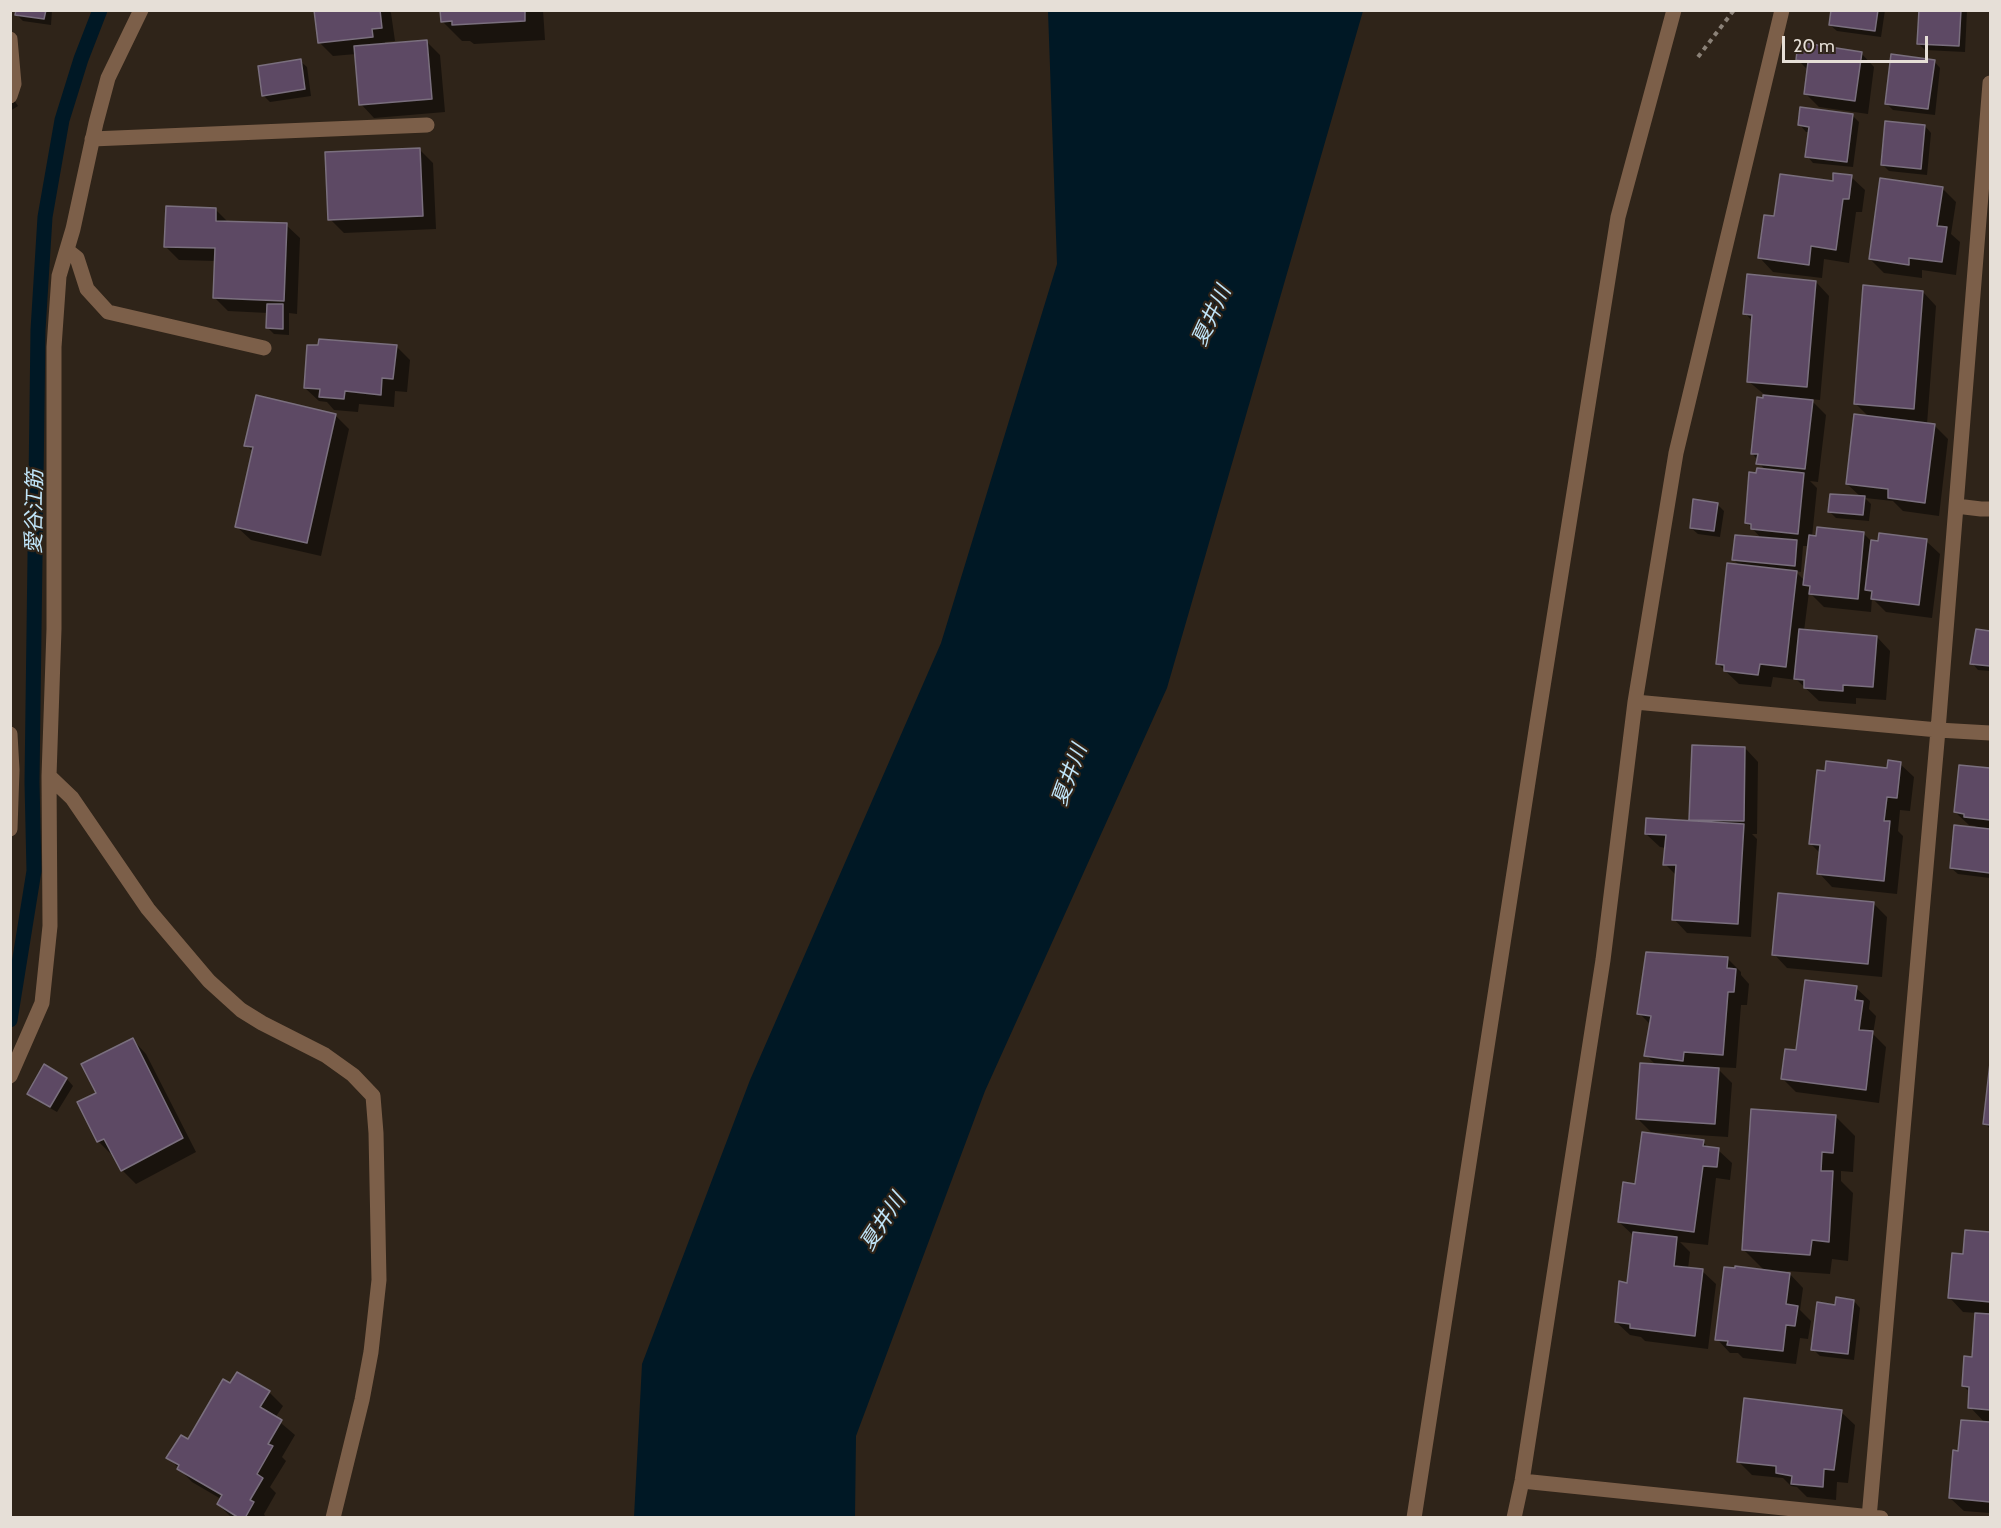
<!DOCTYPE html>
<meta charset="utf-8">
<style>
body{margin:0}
#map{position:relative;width:2001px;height:1528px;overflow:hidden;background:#2f2419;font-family:Cabin,sans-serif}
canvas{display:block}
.frame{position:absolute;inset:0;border:12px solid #e6dfd7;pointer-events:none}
.scale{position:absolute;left:1782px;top:36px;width:146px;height:27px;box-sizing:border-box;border:3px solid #e6dfd7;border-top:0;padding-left:8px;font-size:18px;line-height:21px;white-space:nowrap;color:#e6dfd7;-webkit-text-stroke:4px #2f2419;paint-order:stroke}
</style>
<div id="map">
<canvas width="2001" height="1528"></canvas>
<div class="frame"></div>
<div class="scale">20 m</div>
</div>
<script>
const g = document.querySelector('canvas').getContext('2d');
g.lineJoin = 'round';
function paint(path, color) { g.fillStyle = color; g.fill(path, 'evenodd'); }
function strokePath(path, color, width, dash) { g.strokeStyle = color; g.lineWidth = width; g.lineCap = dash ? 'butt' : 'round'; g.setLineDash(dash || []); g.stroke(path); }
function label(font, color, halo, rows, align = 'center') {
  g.font = font + ' Cabin,"Noto Sans JP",sans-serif'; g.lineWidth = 4.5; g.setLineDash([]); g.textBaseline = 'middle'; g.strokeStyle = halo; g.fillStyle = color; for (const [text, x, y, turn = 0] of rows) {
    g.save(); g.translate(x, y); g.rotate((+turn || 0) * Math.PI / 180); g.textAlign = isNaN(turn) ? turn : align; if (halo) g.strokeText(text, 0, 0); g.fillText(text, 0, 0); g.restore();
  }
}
const water = new Path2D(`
 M 1048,11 L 1363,11 L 1167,688 L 985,1091 L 856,1436 L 855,1517 L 634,1517 L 642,1364 L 750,1080 L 941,643 L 1057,264 Z`);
const shadow = new Path2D(`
 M 17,10 L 52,10 L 51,25 L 23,21 L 17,15 Z
 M 316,10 L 389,10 L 391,13 L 395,41 L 385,42 L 385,45 L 426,41 L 440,55 L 445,112 L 374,118 L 361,104 L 356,54 L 333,56 L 319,42 Z
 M 442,10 L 543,10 L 545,40 L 474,44 L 470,41 L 462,41 L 442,21 Z
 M 1832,10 L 1885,10 L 1881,37 L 1837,31 L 1830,25 Z
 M 1921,10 L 1967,10 L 1965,52 L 1925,50 L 1918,43 Z
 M 1861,53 L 1874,67 L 1868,114 L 1819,107 L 1806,94 L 1809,71 L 1797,59 Z
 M 300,61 L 307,67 L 311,96 L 270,102 L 264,96 Z
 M 1934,61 L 1940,68 L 1935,115 L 1893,110 L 1886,103 Z
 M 10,94 L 18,106 L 10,111 Z
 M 1852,115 L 1859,122 L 1853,167 L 1813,163 L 1807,156 L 1810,132 L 1806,132 L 1800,125 Z
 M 1925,126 L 1931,133 L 1927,175 L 1889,171 L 1882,164 Z
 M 420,150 L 433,163 L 436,229 L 344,233 L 330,219 Z
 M 1851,177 L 1865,190 L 1862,212 L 1856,212 L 1849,263 L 1824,259 L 1822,278 L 1773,272 L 1760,258 L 1776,218 L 1834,183 Z
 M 1942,188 L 1956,202 L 1951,234 L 1960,242 L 1956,275 L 1922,270 L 1922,278 L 1884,273 L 1870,259 Z
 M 215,209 L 228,222 L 286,225 L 300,238 L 297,314 L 289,313 L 289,335 L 274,334 L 268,328 L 268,313 L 228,311 L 215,298 L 216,261 L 179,260 L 165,246 Z
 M 1816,282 L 1829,296 L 1820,400 L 1810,399 L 1826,415 L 1818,482 L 1810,481 L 1817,488 L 1812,537 L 1863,533 L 1871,541 L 1926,541 L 1940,554 L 1932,618 L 1886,612 L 1872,598 L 1871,612 L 1824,607 L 1809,592 L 1804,631 L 1877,637 L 1890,651 L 1886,700 L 1856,698 L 1856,704 L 1819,701 L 1797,680 L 1773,677 L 1771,687 L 1739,684 L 1718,664 L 1740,566 L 1734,560 L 1762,539 L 1746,522 L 1758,475 L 1765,470 L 1752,453 L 1765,395 L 1748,381 L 1753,322 L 1745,313 ZM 1803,546 L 1809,546 L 1805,581 L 1795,571 L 1801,572 Z
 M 1923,292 L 1936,306 L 1927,424 L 1934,425 L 1948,439 L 1939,516 L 1903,511 L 1893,501 L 1865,498 L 1871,504 L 1869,521 L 1836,518 L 1830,512 L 1861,497 L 1847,484 L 1870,418 L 1855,403 Z
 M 396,346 L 410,360 L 407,392 L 395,391 L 394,407 L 359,404 L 358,412 L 334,410 L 327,402 L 319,401 L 305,388 Z
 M 335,415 L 349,429 L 321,556 L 251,540 L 237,527 L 254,453 L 246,445 Z
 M 1717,504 L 1724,511 L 1720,537 L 1698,534 L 1691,528 Z
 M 1977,631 L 1990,633 L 1990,671 L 1978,670 L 1972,663 Z
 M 1693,747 L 1745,748 L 1758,762 L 1757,834 L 1752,834 L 1757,839 L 1751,937 L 1687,933 L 1674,919 L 1677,876 L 1665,864 L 1666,848 L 1660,847 L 1646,834 L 1691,822 Z
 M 1900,764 L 1914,777 L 1910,811 L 1900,810 L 1898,831 L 1903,836 L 1897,894 L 1832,887 L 1819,873 L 1821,854 L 1810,843 L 1889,769 Z
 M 1960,767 L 1990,770 L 1990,878 L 1958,874 L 1951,868 L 1978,830 L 1975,826 L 1969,825 L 1955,812 Z
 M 1873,903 L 1887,917 L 1882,977 L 1787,968 L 1774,954 Z
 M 1727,958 L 1741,972 L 1741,975 L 1749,984 L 1747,1005 L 1741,1005 L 1736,1068 L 1716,1067 L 1732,1083 L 1728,1137 L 1651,1132 L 1637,1118 L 1656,1065 L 1646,1055 L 1651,1025 L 1639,1013 Z
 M 1856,988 L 1870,1001 L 1869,1009 L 1876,1016 L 1873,1034 L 1886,1047 L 1879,1103 L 1796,1092 L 1783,1079 Z
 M 133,1040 L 146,1054 L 196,1152 L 136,1184 L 122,1170 L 114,1154 L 112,1155 L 98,1141 L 98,1094 Z
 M 45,1066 L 67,1079 L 73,1086 L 57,1112 L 36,1100 L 29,1094 Z
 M 1990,1076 L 1990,1129 L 1985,1123 Z
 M 1835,1116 L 1855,1136 L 1853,1172 L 1841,1171 L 1841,1181 L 1853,1193 L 1848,1261 L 1832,1259 L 1830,1274 L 1787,1271 L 1803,1288 L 1800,1310 L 1811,1321 L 1808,1339 L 1800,1338 L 1796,1364 L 1743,1358 L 1738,1353 L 1730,1353 L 1717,1339 L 1765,1271 L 1744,1250 Z
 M 1703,1142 L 1710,1149 L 1718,1150 L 1732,1163 L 1730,1180 L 1716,1178 L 1708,1245 L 1680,1242 L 1690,1252 L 1688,1269 L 1702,1271 L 1716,1284 L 1708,1349 L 1645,1341 L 1641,1337 L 1630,1335 L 1616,1322 L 1628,1284 L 1634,1236 L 1619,1222 L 1636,1185 Z
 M 1966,1231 L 1990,1233 L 1990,1513 L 1964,1511 L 1950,1498 L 1960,1453 L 1986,1424 L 1970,1407 L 1971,1393 L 1963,1386 L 1974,1358 L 1977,1313 L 1963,1312 L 1950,1298 L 1965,1255 Z
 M 1854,1301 L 1860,1308 L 1854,1360 L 1820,1356 L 1813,1349 L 1836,1306 Z
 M 230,1385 L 269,1392 L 283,1406 L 275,1418 L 295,1435 L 282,1457 L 286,1461 L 270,1487 L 276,1493 L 264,1514 L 266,1518 L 232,1518 L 218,1504 L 221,1499 L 192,1482 L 168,1457 L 188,1441 Z
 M 1841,1412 L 1855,1425 L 1848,1483 L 1837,1482 L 1836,1500 L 1807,1497 L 1797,1487 L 1791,1486 L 1783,1478 L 1752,1475 L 1738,1461 Z`);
const stream = new Path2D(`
 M 10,1020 L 34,871 L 32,782 L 38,330 L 45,217 L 62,120 L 81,59 L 100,10`);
const building = new Path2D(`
 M 16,10 L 46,10 L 44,19 L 15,15 Z
 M 314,10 L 380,10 L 382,28 L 372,29 L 373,37 L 318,43 Z
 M 440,10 L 525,10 L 525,21 L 452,25 L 452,21 L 441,22 Z
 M 1831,10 L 1878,10 L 1875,31 L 1829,25 Z
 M 1919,10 L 1961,10 L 1959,46 L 1917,44 Z
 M 427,40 L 432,99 L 359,105 L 354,46 Z
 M 1798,42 L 1862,52 L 1855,101 L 1804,94 L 1808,62 L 1796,60 Z
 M 1891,54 L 1935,60 L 1928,109 L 1885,104 Z
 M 301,59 L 305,89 L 262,96 L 258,66 Z
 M 1800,107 L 1853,114 L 1847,162 L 1805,157 L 1809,127 L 1798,125 Z
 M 1885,121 L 1925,125 L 1921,169 L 1881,165 Z
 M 420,148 L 423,216 L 328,220 L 325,152 Z
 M 1833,173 L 1852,175 L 1849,199 L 1843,199 L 1836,250 L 1811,246 L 1809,265 L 1758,258 L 1764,215 L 1774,216 L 1780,174 L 1833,181 Z
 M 1880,178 L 1943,187 L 1937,226 L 1947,227 L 1942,262 L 1909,258 L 1909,265 L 1869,259 Z
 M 166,206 L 216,208 L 216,221 L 287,223 L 284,301 L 213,298 L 215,248 L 164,247 Z
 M 1747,274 L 1816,281 L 1807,387 L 1747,382 L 1752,315 L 1743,314 Z
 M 1863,285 L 1923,291 L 1914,409 L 1854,404 Z
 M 267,304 L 283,304 L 283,329 L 266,328 Z
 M 319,339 L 397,345 L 393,379 L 382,378 L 381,395 L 345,391 L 344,399 L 319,397 L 320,389 L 304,388 L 307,345 L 318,345 Z
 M 256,395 L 336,414 L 307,543 L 235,527 L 253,447 L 244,446 Z
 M 1763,395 L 1813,400 L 1805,469 L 1756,464 L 1758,454 L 1751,454 L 1757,397 L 1763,398 Z
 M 1854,414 L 1935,424 L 1925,503 L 1888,498 L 1888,489 L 1846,484 Z
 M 1757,468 L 1804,473 L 1798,534 L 1751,529 L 1751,524 L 1745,523 L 1749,472 L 1756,473 Z
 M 1830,494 L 1865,496 L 1863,515 L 1828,512 Z
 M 1693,499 L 1718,503 L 1714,531 L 1690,528 Z
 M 1817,527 L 1864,532 L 1858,599 L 1809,594 L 1810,586 L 1803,585 L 1809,535 L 1816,536 Z
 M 1879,533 L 1927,539 L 1919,605 L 1871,599 L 1872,591 L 1865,590 L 1871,540 L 1878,541 Z
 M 1735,535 L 1797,540 L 1795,566 L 1732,560 Z
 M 1727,563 L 1797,571 L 1786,667 L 1760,664 L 1758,675 L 1724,671 L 1724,665 L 1716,664 Z
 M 1799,629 L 1877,636 L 1873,687 L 1843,685 L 1843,691 L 1804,688 L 1804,680 L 1794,679 Z
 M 1976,629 L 1990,631 L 1990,666 L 1970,664 Z
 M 1692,745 L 1745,747 L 1744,821 L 1689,820 Z
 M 1888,760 L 1901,762 L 1897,798 L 1887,797 L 1884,821 L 1890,821 L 1884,881 L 1817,874 L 1820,845 L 1809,844 L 1817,770 L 1825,771 L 1826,761 L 1887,768 Z
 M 1959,765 L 1990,768 L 1990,820 L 1964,817 L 1964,814 L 1954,812 Z
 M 1646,818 L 1744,824 L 1738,924 L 1672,920 L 1676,865 L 1663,865 L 1666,835 L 1645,834 Z
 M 1954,825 L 1990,829 L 1990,873 L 1950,868 Z
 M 1778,893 L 1874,902 L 1868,964 L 1772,955 Z
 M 1646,952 L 1728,957 L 1727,968 L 1736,969 L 1734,992 L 1728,992 L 1723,1055 L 1684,1052 L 1683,1061 L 1644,1056 L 1651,1016 L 1637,1014 Z
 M 1805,980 L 1857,986 L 1855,1000 L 1863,1001 L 1859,1030 L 1873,1031 L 1866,1090 L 1781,1079 L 1785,1049 L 1796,1050 Z
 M 133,1038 L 183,1138 L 121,1171 L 104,1139 L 97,1142 L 77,1102 L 96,1093 L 81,1064 Z
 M 1640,1063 L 1719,1068 L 1715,1124 L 1636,1119 Z
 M 1990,1063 L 1990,1125 L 1983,1124 Z
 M 44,1064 L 67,1078 L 50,1107 L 27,1094 Z
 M 1751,1109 L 1836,1115 L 1833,1153 L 1822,1152 L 1821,1171 L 1833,1171 L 1829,1242 L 1812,1240 L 1810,1255 L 1742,1250 Z
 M 1642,1132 L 1704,1140 L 1703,1146 L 1719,1148 L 1717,1167 L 1703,1166 L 1694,1232 L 1618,1222 L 1623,1182 L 1635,1184 Z
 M 1965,1230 L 1990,1232 L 1990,1302 L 1948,1298 L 1952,1253 L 1963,1254 Z
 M 1633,1232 L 1677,1237 L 1674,1266 L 1703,1269 L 1695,1336 L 1630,1328 L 1630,1324 L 1615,1322 L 1619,1281 L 1627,1283 Z
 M 1735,1266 L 1790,1273 L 1786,1304 L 1798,1306 L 1795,1326 L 1786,1325 L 1783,1351 L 1727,1345 L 1728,1341 L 1715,1340 L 1724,1267 L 1735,1268 Z
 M 1836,1297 L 1854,1300 L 1848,1354 L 1811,1350 L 1817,1302 L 1835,1305 Z
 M 1975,1313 L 1990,1314 L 1990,1410 L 1968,1408 L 1969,1387 L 1962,1386 L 1964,1356 L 1972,1357 Z
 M 237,1372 L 270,1391 L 260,1407 L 282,1420 L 268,1444 L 273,1446 L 257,1474 L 263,1478 L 250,1500 L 254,1502 L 245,1518 L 239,1518 L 217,1504 L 222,1495 L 177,1469 L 179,1465 L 166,1458 L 181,1435 L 188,1439 L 223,1379 L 230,1383 Z
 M 1744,1398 L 1842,1410 L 1834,1470 L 1824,1469 L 1823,1487 L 1791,1484 L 1792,1476 L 1776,1473 L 1776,1466 L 1737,1462 Z
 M 1961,1420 L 1990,1422 L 1990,1502 L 1949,1498 L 1953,1450 L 1958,1451 Z`);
const path = new Path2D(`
 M 1698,57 L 1734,10`);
const minor = new Path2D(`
 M 10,39 L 14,84 L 10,96
 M 92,139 L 427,125
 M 67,250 L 77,258 L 87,289 L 108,312 L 264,348
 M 1956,506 L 1981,509 L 1990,509
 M 1635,702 L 1938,730 L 1990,733
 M 10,734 L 12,770 L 10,829
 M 49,776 L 72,798 L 148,909 L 209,981 L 241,1010 L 262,1023 L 325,1055 L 353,1075 L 373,1096 L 376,1133 L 379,1280 L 371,1352 L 362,1400 L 333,1518
 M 10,1076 L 42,1003 L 50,926 L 49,776 L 54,629 L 54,347 L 59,276 L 73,229 L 96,123 L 108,78 L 141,10
 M 1522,1481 L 1881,1518
 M 1414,1518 L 1537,724 L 1618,217 L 1674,10
 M 1514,1518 L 1522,1481 L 1603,960 L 1635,702 L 1676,453 L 1782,10
 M 1869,1518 L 1938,730 L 1990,83`);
const waterNames = [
 ["夏井川",1212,316,-65],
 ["愛谷江筋",35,512,-89],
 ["夏井川",1070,775,-70],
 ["夏井川",883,1222,-57]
];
paint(water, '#001825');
paint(shadow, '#0007');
strokePath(stream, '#001825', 15);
paint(building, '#5d4964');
strokePath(building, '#7a6f7e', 1.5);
strokePath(path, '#8b8278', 4, [4.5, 4.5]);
strokePath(minor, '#7c5f49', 15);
label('italic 21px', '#c0e5f9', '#2f2419', waterNames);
</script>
